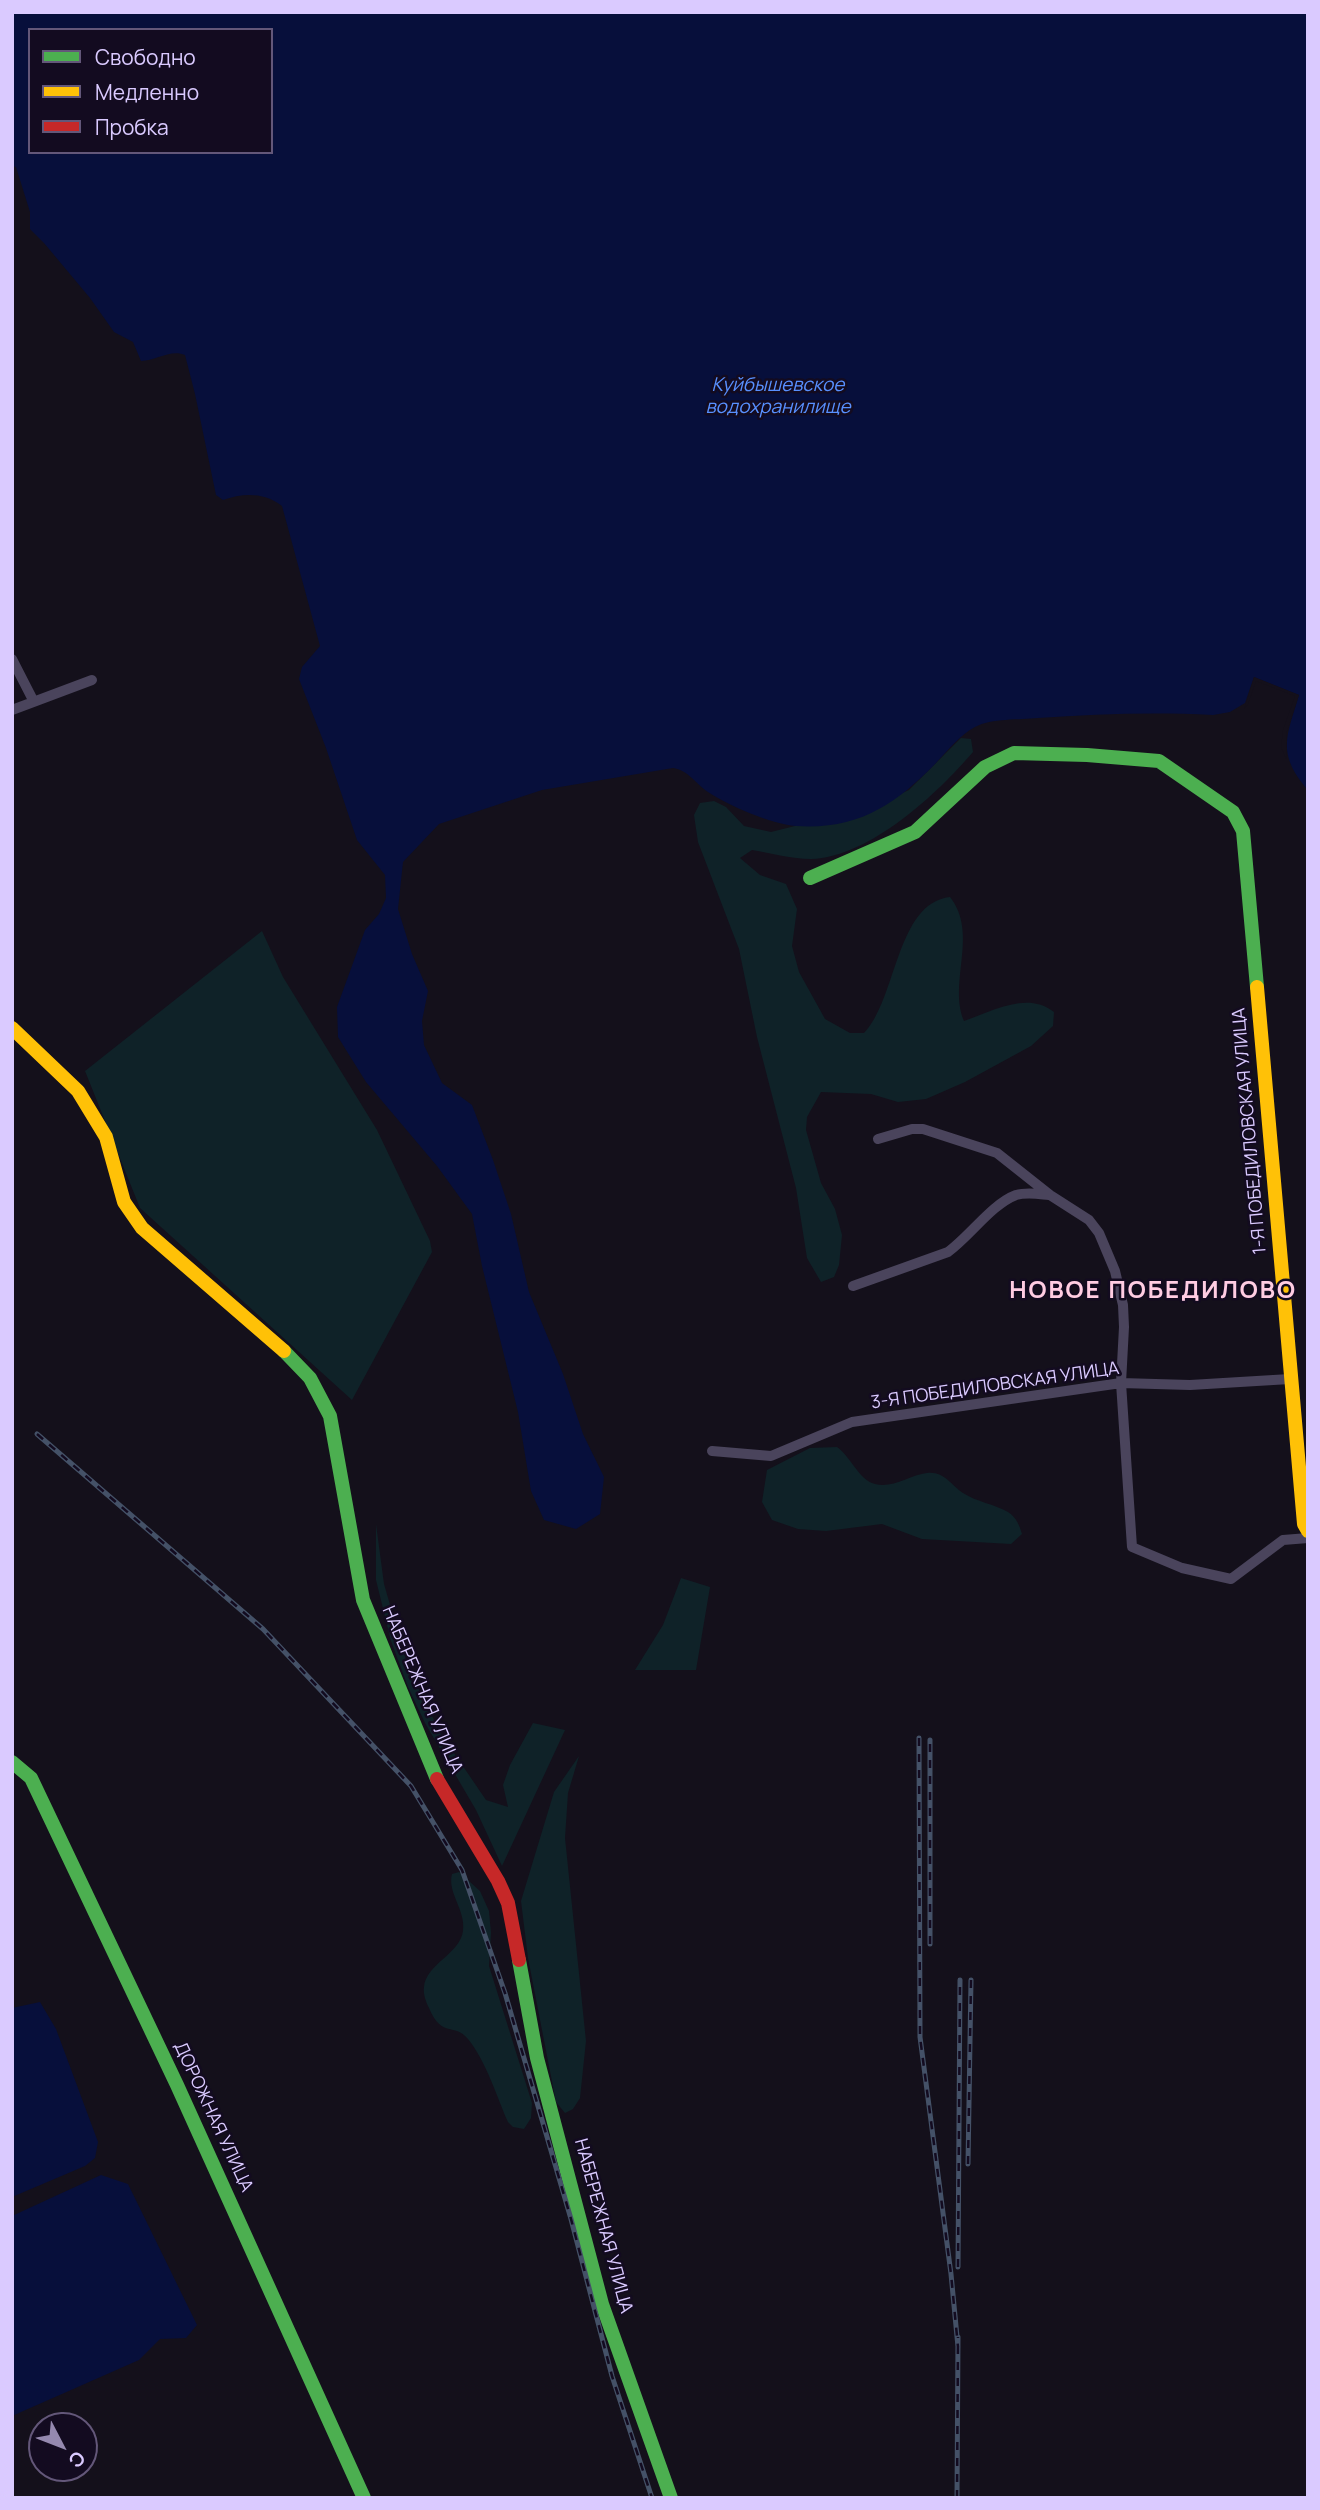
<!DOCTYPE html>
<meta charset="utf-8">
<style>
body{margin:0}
#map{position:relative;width:1320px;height:2510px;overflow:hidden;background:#14101b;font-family:Manrope,sans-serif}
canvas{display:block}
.frame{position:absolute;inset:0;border:14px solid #dacaff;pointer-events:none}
.legend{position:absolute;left:28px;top:28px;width:245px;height:126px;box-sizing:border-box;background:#130b20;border:2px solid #635779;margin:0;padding:9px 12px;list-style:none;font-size:21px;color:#dacaff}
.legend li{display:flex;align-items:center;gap:14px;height:35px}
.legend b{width:35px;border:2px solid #635779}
.north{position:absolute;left:28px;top:2412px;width:70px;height:70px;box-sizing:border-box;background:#130b20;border:2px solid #635779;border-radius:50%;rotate:132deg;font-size:19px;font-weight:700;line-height:28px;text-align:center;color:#dacaff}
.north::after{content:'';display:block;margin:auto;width:24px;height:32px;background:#9589af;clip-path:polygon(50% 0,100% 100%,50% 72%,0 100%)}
</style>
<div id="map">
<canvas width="1320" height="2510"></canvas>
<div class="frame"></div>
<ul class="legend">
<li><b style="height:9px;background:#4caf50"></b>Свободно</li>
<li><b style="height:9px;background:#ffc107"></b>Медленно</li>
<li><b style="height:9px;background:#c62828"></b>Пробка</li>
</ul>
<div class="north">С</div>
</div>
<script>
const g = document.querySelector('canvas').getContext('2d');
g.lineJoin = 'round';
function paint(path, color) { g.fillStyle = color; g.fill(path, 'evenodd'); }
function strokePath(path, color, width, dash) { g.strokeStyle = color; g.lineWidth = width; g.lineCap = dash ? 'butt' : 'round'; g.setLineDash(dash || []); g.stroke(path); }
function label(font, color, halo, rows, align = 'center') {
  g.font = font + ' Manrope,sans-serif'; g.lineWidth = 5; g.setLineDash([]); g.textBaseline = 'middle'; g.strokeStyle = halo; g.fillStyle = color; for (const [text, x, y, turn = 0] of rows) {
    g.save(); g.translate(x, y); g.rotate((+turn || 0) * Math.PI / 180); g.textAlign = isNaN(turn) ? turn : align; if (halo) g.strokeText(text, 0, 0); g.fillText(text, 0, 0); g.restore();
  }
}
const green = new Path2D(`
 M 961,738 L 971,739 L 973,752 C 937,794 870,857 811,859 C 792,859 771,853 752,850 L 740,858 L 760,875 L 786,884 L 797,909 L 792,946 L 799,972 L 825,1019 L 850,1033 L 864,1033 C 897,999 896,903 950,897 C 979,934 948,982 964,1021 C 993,1011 1027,991 1054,1012 L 1053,1026 L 1031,1046 L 965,1082 L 926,1099 L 898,1102 L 871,1094 L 821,1092 L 807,1117 L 806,1130 L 821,1183 L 835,1209 L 842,1235 L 839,1265 L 834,1277 L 821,1282 L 807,1258 L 796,1188 L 757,1037 L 739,949 L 698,842 L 694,815 L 700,803 L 714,801 L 726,807 L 744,826 L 771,832 L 795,826 L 836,823 L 909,790 Z
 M 262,931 L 283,977 L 377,1130 L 430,1241 L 432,1252 L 352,1400 L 140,1208 L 85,1071 Z
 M 837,1447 C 851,1457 859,1480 875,1484 C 892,1489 910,1475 927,1473 C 944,1471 951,1485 963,1493 C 977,1502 994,1504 1008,1512 C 1017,1518 1019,1525 1022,1534 L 1011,1544 L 922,1539 L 882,1524 L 826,1531 L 798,1529 L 772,1520 L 762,1502 L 767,1470 L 810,1448 Z
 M 376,1524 L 384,1584 L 409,1670 L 441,1734 L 486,1800 L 508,1807 L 503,1785 L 510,1765 L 533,1723 L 565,1730 L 502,1866 L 476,1810 L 425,1723 L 408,1687 L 391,1641 L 376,1580 Z
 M 681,1578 L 710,1587 L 696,1670 L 635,1670 L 663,1625 Z
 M 579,1756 L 568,1793 L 565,1838 L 586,2041 L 580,2098 L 573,2109 L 565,2113 L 556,2102 L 528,1958 L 521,1901 L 554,1792 Z
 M 459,1872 L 480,1891 L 489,1911 L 491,1933 L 489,1966 L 532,2103 L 531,2118 L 524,2129 L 513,2127 L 508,2122 C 496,2095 487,2063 468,2039 C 454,2022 442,2039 429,2008 C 426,2002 423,1994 424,1987 C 426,1964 460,1954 463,1931 C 466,1910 447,1893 452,1874 Z`);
const water = new Path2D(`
 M 12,12 L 1308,12 L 1308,790 C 1276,753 1287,736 1299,695 L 1254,677 L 1245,703 L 1230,712 L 1213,715 C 1154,712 1096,714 1038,718 C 1019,720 992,718 975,727 C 960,735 947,751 936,763 C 895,805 858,830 796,826 C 770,824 730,806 708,792 C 696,784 688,770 673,768 L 542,790 L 439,824 L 403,862 L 398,909 L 412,954 L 428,991 L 422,1021 L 424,1045 L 442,1083 L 472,1105 L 493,1160 L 511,1214 L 529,1292 L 563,1374 L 583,1434 L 604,1477 L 600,1514 L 576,1529 L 544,1520 L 531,1491 L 518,1412 L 482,1266 L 472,1214 L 437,1166 L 366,1082 L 338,1037 L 337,1007 L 365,930 L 379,914 L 386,898 L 385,875 L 357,840 L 326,748 L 299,679 L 302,667 L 320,646 L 282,506 C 264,492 243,493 223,500 L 216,495 L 195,394 L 185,355 C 170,349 156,361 141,361 L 133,342 L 114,332 L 90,298 L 44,243 L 30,229 L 30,212 L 16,167 L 12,166 ZM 30,30 L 271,30 L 271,152 L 30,152 Z
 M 40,2002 L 56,2029 L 98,2142 L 95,2158 L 85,2166 L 12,2197 L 12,2008 Z
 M 101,2175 L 128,2184 L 197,2325 L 186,2338 L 160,2339 L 139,2360 L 12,2416 L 12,2216 Z`);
const pier = new Path2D(`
 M 1254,677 L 1299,695 L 1287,731 L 1286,759 L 1281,747 L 1283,730 L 1295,696 L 1256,681 L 1248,704 L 1244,709 Z`);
const street = new Path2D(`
 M 12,659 L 33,700
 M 12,710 L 92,680
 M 878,1139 L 912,1129 L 923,1129 L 997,1153 L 1050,1195 L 1089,1220 L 1099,1233 L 1115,1271 L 1123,1305 L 1124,1327 L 1121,1383 L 1132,1547 L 1182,1568 L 1231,1579 L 1283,1540 L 1308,1538
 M 853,1286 L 948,1252 C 970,1236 992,1204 1016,1195 C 1027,1192 1038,1194 1049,1195
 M 712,1451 L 771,1456 L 852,1422 L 1121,1383 L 1190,1385 L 1290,1379`);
const fast = new Path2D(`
 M 810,878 L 915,832 L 985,767 L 1014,753 L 1087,755 L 1159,761 L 1233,812 L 1243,831 L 1257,987
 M 284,1351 L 310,1378 L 330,1416 L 363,1600 L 437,1779
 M 12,1762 L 31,1778 L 177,2085 L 364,2498
 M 519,1960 L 537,2058 L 602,2304 L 671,2498`);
const slow = new Path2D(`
 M 1257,987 L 1304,1524 L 1308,1531
 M 12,1028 L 78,1091 L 106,1137 L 124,1202 L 142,1228 L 284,1351`);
const jam = new Path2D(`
 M 437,1779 L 498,1881 L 508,1903 L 519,1960`);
const rail = new Path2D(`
 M 37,1434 L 263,1629 L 411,1786 L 462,1870 L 505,1993 L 571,2219 L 612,2376 L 652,2498
 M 919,1738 L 920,2037 L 951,2274 L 958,2347
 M 930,1944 L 930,1740
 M 968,2164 L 971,1980
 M 958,2267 L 960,1980
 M 957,2498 L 958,2337`);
const streetNames = [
 ["1-Я ПОБЕДИЛОВСКАЯ УЛИЦА",1250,1131,-95],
 ["3-Я ПОБЕДИЛОВСКАЯ УЛИЦА",995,1386,-8],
 ["НАБЕРЕЖНАЯ УЛИЦА",422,1690,67],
 ["ДОРОЖНАЯ УЛИЦА",213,2117,65],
 ["НАБЕРЕЖНАЯ УЛИЦА",603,2226,75]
];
const waterNames = [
 ["Куйбышевское",778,386],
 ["водохранилище",778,408]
];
const districtNames = [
 ["НОВОЕ ПОБЕДИЛОВО",1153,1291]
];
paint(green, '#0f2228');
paint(water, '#070f3b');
paint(pier, '#14101b');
strokePath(street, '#4a445c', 10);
strokePath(fast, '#4caf50', 14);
strokePath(slow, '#ffc107', 14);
strokePath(jam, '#c62828', 14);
strokePath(rail, '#445167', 5);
strokePath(rail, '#130b20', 2.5, [8]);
label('18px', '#dacaff', '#130b20', streetNames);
label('italic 19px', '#5890ff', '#130b20', waterNames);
g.letterSpacing = '2px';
label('bold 24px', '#ffcce2', '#130b20', districtNames);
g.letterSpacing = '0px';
</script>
